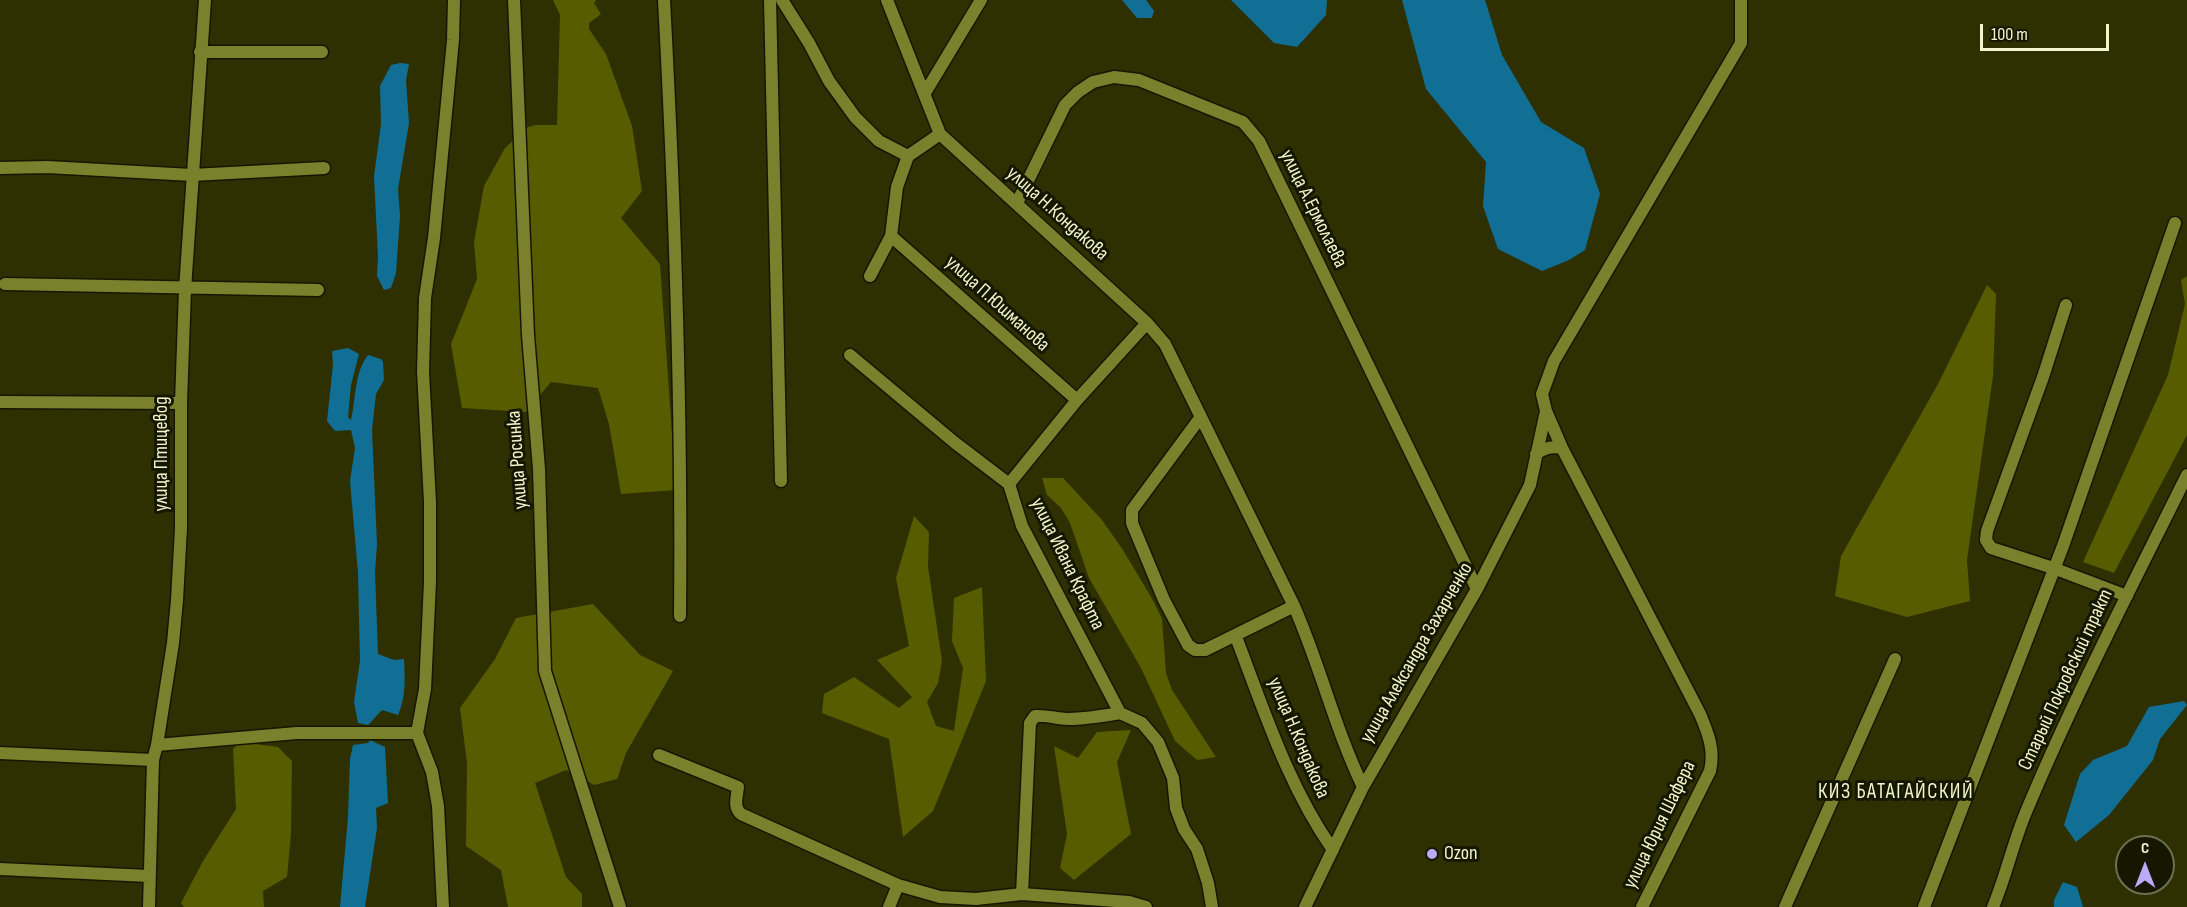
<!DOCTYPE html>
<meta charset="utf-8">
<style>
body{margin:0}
#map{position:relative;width:2187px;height:907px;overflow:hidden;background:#2e3002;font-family:"Sofia Sans Condensed",sans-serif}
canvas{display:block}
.north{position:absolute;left:2115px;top:835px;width:60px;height:60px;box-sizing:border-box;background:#161700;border:2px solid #6e7052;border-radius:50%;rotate:0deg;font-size:16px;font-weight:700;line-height:24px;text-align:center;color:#f1f6cd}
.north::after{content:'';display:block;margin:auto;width:21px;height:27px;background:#baaaf7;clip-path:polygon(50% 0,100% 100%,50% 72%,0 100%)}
.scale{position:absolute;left:1980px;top:24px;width:129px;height:27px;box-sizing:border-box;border:3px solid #f1f6cd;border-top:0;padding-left:8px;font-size:18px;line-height:21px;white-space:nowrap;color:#f1f6cd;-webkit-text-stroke:4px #161700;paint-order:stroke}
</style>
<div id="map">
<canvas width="2187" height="907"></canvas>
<div class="north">С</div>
<div class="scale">100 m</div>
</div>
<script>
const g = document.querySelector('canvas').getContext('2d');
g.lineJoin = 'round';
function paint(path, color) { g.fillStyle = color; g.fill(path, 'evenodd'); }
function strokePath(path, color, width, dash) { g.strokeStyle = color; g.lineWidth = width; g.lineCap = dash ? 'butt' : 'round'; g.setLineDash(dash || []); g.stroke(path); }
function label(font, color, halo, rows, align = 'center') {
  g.font = font + ' "Sofia Sans Condensed",sans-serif'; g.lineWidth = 6; g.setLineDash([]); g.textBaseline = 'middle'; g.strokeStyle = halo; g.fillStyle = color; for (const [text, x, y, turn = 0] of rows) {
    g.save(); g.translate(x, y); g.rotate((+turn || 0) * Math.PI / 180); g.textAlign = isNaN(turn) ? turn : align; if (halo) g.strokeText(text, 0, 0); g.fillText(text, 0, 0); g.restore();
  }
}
const green = new Path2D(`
 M 553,0 L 596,0 L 594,3 L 601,14 L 589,23 L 589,29 L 606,54 L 632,126 L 642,191 L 621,218 L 660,264 L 676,490 L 621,494 L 609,424 L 598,388 L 551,382 L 526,412 L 462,408 L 451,344 L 477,279 L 474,242 L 484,186 L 505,148 L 528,127 L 536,125 L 557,125 L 560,15 Z
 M 2187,276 L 2187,435 L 2114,573 L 2083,562 L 2168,375 L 2185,304 L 2181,280 Z
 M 1987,285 L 1996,294 L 1993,376 L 1967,560 L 1970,601 L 1907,617 L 1835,596 L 1841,556 L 1938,384 Z
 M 1042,478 L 1063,478 L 1102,520 L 1123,550 L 1154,602 L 1162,619 L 1166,673 L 1172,690 L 1216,757 L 1197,760 L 1175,741 L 1141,668 L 1089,578 L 1070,523 L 1061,508 L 1047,495 Z
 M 914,516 L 929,532 L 928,567 L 942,661 L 938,683 L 927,702 L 936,726 L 954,731 L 963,668 L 952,641 L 954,598 L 982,587 L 986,681 L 933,811 L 903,837 L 889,739 L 822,713 L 824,694 L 854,677 L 899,708 L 912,697 L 877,660 L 909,646 L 896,578 Z
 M 593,604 L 640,655 L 673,671 L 626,753 L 617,779 L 594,785 L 566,770 L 535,783 L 566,877 L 582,894 L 582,907 L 508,907 L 501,870 L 466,846 L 467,763 L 460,708 L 495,659 L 516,618 Z
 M 1131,730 L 1117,762 L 1131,834 L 1074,880 L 1060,868 L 1067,834 L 1054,746 L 1078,758 L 1097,732 Z
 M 240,742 L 278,747 L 292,761 L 291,834 L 287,877 L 263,891 L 264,907 L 184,907 L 181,903 L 203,861 L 236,809 L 233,749 Z`);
const water = new Path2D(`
 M 1122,0 L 1146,0 L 1154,11 L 1152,18 L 1137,18 Z
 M 1231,0 L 1327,0 L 1326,15 L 1297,47 L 1274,43 Z
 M 1402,0 L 1485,0 L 1502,55 L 1541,122 L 1584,148 L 1600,194 L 1585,250 L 1569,260 L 1542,271 L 1498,249 L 1483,206 L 1486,162 L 1426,89 Z
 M 400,63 L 409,64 L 406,80 L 409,123 L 398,189 L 400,216 L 396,273 L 391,288 L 384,290 L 377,276 L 378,257 L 374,176 L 381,124 L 380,86 L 391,65 Z
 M 348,348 L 359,354 L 351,385 L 348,417 L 351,420 C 356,399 354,373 368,355 L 381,359 L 383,362 L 384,380 L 376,394 L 372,430 L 377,544 L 375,572 L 378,654 L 394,660 L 404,659 C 405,678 406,697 398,715 L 382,710 L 368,725 L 358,723 L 354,702 L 360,661 L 358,573 L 350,481 L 355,448 L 351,430 L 335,431 L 327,421 L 333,365 L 332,351 Z
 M 2184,701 L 2187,705 L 2160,739 L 2153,760 L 2109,815 L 2076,842 L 2064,825 L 2080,774 L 2093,760 L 2127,746 L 2149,707 Z
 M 370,740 L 385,747 L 388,803 L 376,808 L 377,828 L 365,907 L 340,907 L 348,817 L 350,759 L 353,745 L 368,743 Z
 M 2063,882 L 2077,887 L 2083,907 L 2054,907 L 2054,900 Z`);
const minor = new Path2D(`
 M 514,0 L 528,335 L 539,469 L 545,671 L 620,907
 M 664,0 C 675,205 682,411 680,616
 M 770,0 L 781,481
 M 782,0 L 809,43 L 829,81 L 855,117 L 879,141 L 908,156 L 940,134
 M 887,0 L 940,134 L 1147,323 L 1165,344 L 1294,606 C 1320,665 1335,729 1363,787
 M 200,52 L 322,52
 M 925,93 L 981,0
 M 0,168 L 47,167 L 192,175 L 324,168
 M 1017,203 L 1065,105 L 1078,92 L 1093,82 L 1114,77 L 1139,80 L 1243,122 L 1259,141 L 1477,589
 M 891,236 L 1077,400
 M 870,276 L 891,236 L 897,187 L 908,156
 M 5,284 L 318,290
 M 2066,305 L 2043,377 L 1987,531 L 1986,540 L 1991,548 L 2053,568 L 2127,596
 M 850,355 L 954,442 L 1009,484 L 1022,526 L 1120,713 L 1142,723 L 1158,742 L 1173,778 L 1176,808 L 1184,829 L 1197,849 L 1208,883 L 1212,907
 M 0,402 L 181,403
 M 1200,418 L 1132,510 L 1132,523 L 1164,600 L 1188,645 L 1195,650 L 1205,650 L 1294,606
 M 1536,454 C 1545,448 1551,446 1562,448
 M 1009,484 L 1077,400 L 1147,323
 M 1236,637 C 1264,710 1288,786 1333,850
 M 157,745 L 297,733 L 417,733
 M 0,753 L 153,760
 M 659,755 L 738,787 C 737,797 733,807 741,814 L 898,885 L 940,897 L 976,899 L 1022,894 L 1129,902 L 1146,907
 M 0,869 L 149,876
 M 1022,894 L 1030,723 L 1035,716 C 1047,715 1057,719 1068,719 C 1086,719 1103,716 1120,713
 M 149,907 L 153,760 L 157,745 L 173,643 L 177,600 L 181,528 L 181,403 L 185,289 L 205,0
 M 443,907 L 438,806 L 432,772 L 417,733 L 425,689 L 430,582 L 430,502 L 423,372 L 425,298 L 434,238 L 453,40 L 454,0
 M 889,907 L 898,885
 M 1305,907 L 1363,787 L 1477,589 L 1530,485 L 1546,411
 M 1642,907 L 1710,771 C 1715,750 1708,733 1700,714 L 1562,448 L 1546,411 L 1542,394 L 1554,361 L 1741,43 L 1741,0
 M 1785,907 L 1895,659
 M 1924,907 L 2063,546 L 2175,223
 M 1993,907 C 2006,876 2013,843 2026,812 C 2074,697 2132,586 2187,475`);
const markers = [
 [1432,854,6,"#baaaf7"]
];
const streetNames = [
 ["улица А.Ермолаева",1313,209,64],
 ["улица Н.Кондакова",1057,214,42],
 ["улица П.Юшманова",997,304,42],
 ["улица Птицевод",162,454,-90],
 ["улица Росинка",518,460,-94],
 ["улица Ивана Крафта",1067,564,64],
 ["улица Александра Захарченко",1417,653,-60],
 ["Старый Покровский тракт",2066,680,-65],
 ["улица Н.Кондакова",1298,738,67],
 ["улица Юрия Шафера",1660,825,-64]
];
const poiNames = [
 ["Ozon",1444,854]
];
const neighbourhoodNames = [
 ["КИЗ БАТАГАЙСКИЙ",1896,793]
];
paint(green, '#575c00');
paint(water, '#116f96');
strokePath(minor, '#161700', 15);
strokePath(minor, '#7a802b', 12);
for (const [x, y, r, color] of markers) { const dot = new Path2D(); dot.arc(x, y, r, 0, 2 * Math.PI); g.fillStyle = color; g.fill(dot); strokePath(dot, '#161700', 2); }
label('20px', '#f1f6cd', '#161700', streetNames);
label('20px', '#f1f6cd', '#161700', poiNames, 'left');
g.letterSpacing = '1.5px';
label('21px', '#f1f6cd', '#161700', neighbourhoodNames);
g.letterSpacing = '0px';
</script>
